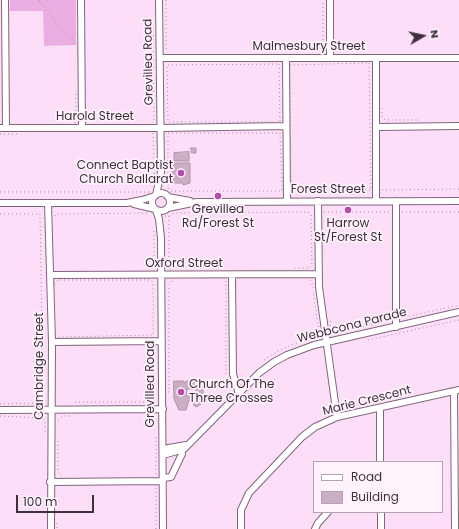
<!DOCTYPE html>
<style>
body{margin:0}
#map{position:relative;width:459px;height:529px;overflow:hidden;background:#fddef8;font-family:Poppins,sans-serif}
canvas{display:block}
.legend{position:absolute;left:313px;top:461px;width:130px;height:52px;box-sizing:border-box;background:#fff2fc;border:1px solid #b1a4af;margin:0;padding:5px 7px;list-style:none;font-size:12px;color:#3c303b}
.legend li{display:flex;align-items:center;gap:8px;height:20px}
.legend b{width:20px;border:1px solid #b1a4af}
.north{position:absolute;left:403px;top:16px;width:40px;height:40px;-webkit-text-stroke:3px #fff2fc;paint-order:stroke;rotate:81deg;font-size:11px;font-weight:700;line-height:16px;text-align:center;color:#3c303b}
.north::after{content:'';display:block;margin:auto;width:14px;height:18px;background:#3c303b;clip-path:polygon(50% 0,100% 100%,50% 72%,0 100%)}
.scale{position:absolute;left:16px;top:495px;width:78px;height:18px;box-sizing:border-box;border:2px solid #3c303b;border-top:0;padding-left:5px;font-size:12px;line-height:14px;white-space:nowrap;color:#3c303b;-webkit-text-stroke:3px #fff2fc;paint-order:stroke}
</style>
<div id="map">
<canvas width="459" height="529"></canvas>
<ul class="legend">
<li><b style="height:5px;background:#fff"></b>Road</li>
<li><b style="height:11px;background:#cbadc6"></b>Building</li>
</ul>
<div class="north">N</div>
<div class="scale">100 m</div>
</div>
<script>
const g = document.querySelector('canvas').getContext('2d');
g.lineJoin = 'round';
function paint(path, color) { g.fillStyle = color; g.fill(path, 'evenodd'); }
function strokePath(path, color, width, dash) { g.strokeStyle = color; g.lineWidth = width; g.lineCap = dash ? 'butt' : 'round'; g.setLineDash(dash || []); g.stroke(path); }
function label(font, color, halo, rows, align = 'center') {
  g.font = font + ' Poppins,sans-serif'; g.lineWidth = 3.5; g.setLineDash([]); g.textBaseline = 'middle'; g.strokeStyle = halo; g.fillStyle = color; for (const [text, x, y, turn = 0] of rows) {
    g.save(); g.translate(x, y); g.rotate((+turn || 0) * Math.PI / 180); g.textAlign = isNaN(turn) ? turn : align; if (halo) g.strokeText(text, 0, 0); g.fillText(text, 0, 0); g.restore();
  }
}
const green = new Path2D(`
 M 10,0 L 76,0 L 76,45 L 44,46 L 43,11 L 10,11 Z`);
const building = new Path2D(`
 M 191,148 L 196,148 L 196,153 L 192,153 Z
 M 189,152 L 189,161 L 174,161 L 174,153 Z
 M 174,163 L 190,163 L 190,183 L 183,185 L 183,183 L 174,183 L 172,174 Z
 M 174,381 L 184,381 L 184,383 L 186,383 L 186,381 L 203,381 L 203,399 L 196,399 L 201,404 L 196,407 L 189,400 L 186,410 L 179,410 L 174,399 ZM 187,389 L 196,389 L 196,396 L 187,396 Z`);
const path = new Path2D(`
 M 39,0 L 62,30 L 76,43
 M 166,0 L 166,51
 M 153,31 L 154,121
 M 323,52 L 323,0
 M 369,63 L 371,190 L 291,190 L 290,65 Z
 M 279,64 L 280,122 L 168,122 L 167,65 Z
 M 382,108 L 382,117 L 385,120 L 420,120
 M 75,123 L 76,92
 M 153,133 L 154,178
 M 168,133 L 280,133 L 282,191 L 171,191 L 168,188 Z
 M 0,134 L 19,134
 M 382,190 L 459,189
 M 0,192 L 149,192
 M 324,212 L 390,212
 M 402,212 L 459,212
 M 0,214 L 40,214 L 41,273
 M 55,216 L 56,214 L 149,213
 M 165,216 L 169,216 L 175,213 L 308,212 L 311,215 L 312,265 L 310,268 L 294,268
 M 169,216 L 169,265 L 171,269
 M 154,231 L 154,270
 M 41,274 L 42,340
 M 60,280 L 149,280 L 153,282 L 153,335 L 58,337 L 55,334 L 54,330 L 54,285 L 57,281 Z
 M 310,280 L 312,283 L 313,288
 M 226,281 L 226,378
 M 402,314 L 406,317 L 459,305
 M 330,321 L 331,330
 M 332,331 L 336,332 L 375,324
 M 368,340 L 459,320
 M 264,360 C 283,346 296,344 317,336 L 319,332 L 313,291
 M 168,392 L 169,392 L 169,285 L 172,281
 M 75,402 L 156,402
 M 0,404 L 42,403 L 42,341
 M 0,416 L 43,418 L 45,422 L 45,434
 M 58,420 L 63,416 L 73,416
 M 58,441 L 58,472 L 62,476
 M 156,474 L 156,436
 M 156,488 L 156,529
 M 57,523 L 57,529`);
const minor = new Path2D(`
 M 5,0 L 6,128
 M 81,0 L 82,128
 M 330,0 L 330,57
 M 160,58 L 459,58
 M 286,58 L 287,201
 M 376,59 L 376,201
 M 377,127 L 459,126
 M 0,128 L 161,128 L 286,126
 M152 202a9 9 0 1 1 18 0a9 9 0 1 1-18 0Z
 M 156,195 L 161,172 L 159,0
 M 168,197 L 190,201
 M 318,201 L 319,287 L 337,417
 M 396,201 L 396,327
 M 0,203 L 127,203 L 142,200 L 155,196
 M 48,203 L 52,342 L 51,529
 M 134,204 L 155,209
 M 168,208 L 197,202 L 459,201
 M 156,210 L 159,219 L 161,238 L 163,529
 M 50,275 L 318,274
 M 232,275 L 233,374 L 239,394
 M 52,342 L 162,341
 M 454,391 L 455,529
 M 380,408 L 380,462
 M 0,410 L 163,409
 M 163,449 L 186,445
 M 163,455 L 184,449 L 259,373 L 274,362 L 287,355 L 314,345 L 459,312
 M 163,478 L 171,477 L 182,454
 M 50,482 L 163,481
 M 381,512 L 381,529
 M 241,529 L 241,510 L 249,493 L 302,437 L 315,427 L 337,417 L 459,390
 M 315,529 L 318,523 L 328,512`);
const markers = [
 [181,173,4,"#b64bac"],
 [218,196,4,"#b64bac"],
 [348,210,4,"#b64bac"],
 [181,392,4,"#b64bac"]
];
const streetNames = [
 ["Malmesbury Street",309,47],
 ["Grevillea Road",149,62,-91],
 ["Harold Street",95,117],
 ["Forest Street",328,190],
 ["Oxford Street",184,264],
 ["Webbcona Parade",352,326,-14],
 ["Cambridge Street",40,366,-90],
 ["Grevillea Road",151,384,-90],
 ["Marie Crescent",367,401,-14]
];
const poiNames = [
 ["Connect Baptist",173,166,"right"],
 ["Church Ballarat",173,180,"right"],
 ["Grevillea",218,210],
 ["Rd/Forest St",218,224],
 ["Harrow",348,224],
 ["St/Forest St",348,238],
 ["Church Of The",189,385,"left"],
 ["Three Crosses",189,399,"left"]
];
paint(green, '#eaaee2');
paint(building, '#cbadc6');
strokePath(building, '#b092ab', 1);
strokePath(minor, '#80657c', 8);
strokePath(path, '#a38da0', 1, [1, 3]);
strokePath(minor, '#fff', 6);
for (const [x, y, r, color] of markers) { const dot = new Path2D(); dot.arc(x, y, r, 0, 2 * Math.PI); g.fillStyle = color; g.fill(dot); strokePath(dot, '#fff2fc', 1.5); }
label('12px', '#3c303b', '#fff2fc', streetNames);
label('12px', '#3c303b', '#fff2fc', poiNames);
</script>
